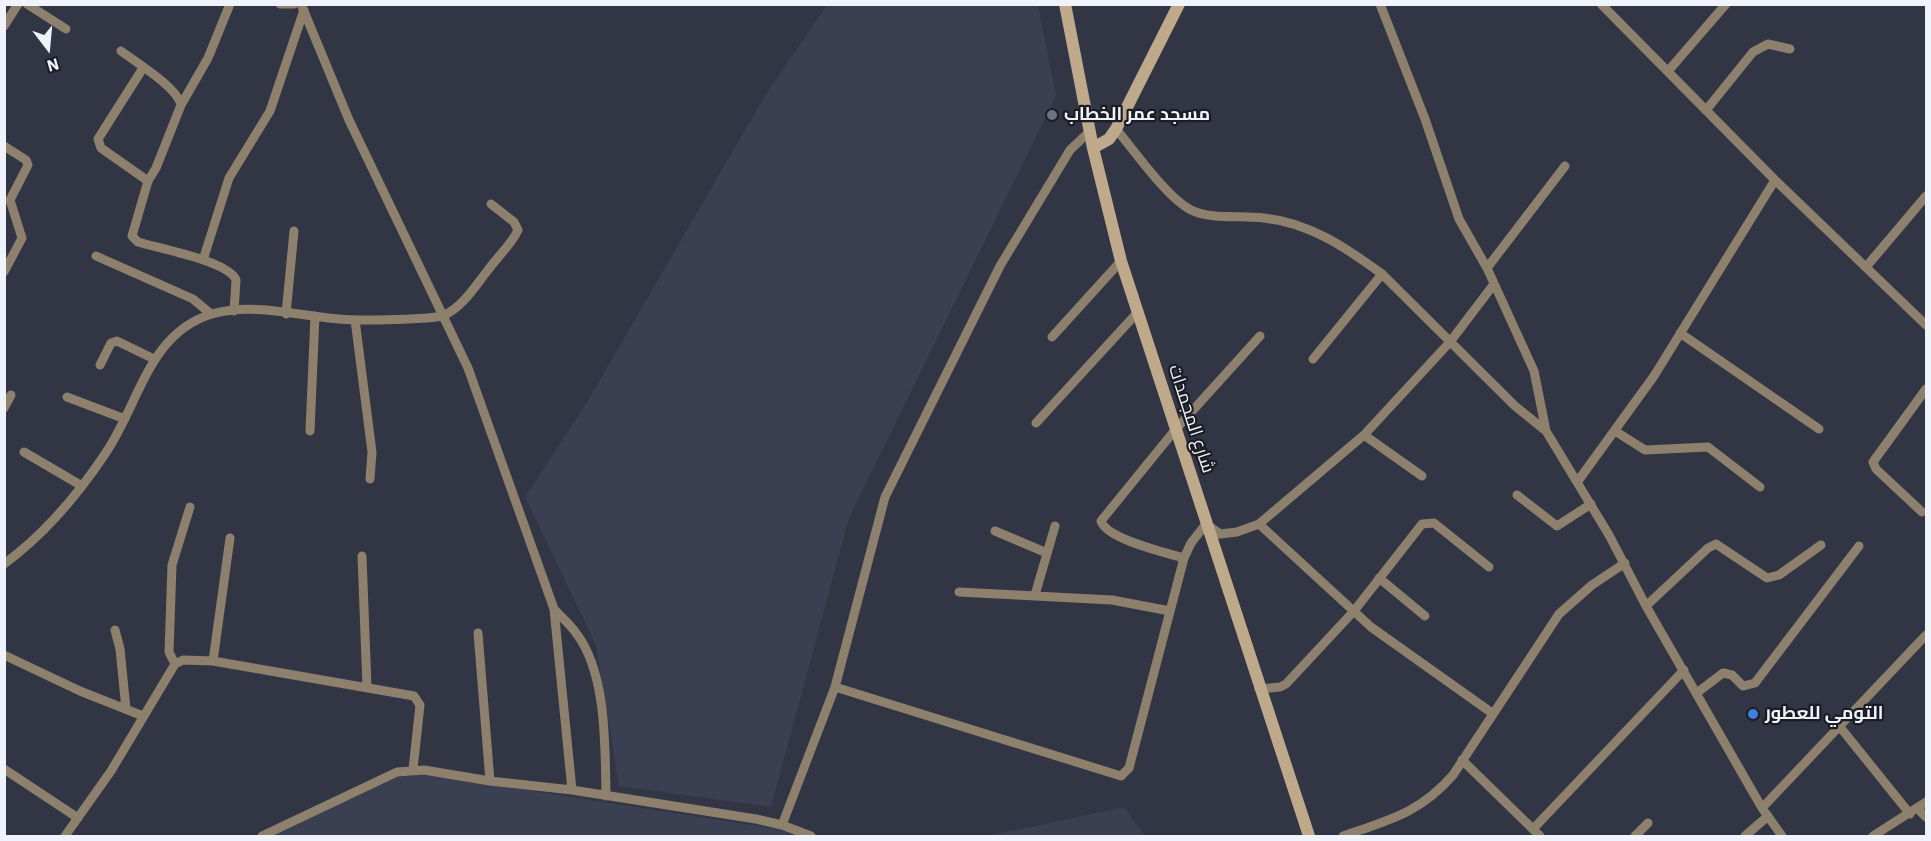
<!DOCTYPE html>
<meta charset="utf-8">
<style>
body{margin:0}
#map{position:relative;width:1931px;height:841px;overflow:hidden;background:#323544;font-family:"IBM Plex Sans",sans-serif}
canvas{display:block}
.frame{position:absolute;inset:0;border:6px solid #f0f3fc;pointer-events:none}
.north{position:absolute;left:18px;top:18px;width:60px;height:60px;-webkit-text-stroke:4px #1c1d24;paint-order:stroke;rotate:164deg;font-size:16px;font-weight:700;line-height:24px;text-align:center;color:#f0f3fc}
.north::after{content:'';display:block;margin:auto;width:21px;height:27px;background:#f0f3fc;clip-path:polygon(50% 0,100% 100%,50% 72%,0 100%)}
</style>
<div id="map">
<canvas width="1931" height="841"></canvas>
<div class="frame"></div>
<div class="north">N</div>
</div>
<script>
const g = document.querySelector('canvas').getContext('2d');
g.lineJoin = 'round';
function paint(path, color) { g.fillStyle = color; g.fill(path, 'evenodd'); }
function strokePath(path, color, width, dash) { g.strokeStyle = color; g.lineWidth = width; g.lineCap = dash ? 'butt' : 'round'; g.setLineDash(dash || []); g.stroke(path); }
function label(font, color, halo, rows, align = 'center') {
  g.font = font + ' "IBM Plex Sans",Cairo,sans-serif'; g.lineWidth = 4.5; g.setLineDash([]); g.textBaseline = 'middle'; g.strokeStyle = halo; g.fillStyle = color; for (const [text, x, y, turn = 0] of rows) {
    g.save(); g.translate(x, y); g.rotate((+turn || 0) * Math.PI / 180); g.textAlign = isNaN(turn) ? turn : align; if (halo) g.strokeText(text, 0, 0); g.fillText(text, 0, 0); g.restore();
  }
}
const built = new Path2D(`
 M 827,5 L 1038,5 L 1056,96 L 849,518 L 771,807 L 619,786 L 596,645 L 525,497 L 587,402 L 766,94 Z
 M 403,771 L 778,829 L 796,836 L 272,836 Z
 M 1124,807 L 1145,836 L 984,836 L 1021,829 Z`);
const street = new Path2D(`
 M 27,4 L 66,29
 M 280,4 L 294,4
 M 301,4 L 349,120 L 468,368 L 554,609 L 572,790
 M 1380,4 L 1425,119 L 1459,219 L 1487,268 L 1534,371 L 1546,431 L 1609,535 L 1646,606 L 1762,808 L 1782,836
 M 1601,4 L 1775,180 L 1926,325
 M 4,26 L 18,4
 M 121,51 C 137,63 177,87 181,105 L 156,168 L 148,181 L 132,236 L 138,242 C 157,248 229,261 236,280 L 234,311
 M 143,68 L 98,139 L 101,148 L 148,181
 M 1669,70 L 1726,4
 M 181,105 L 208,58 L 230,4
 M 1707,109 L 1753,52 L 1768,44 L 1790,49
 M 1116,129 C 1134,150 1167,198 1191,210 C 1211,220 1241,215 1264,218 C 1310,223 1345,247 1382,274 L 1515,406 L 1546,431
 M 4,146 L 26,160 L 28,165 L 10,200 L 22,238 L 4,272
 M 96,256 L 193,299 L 211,314
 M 203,260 L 229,178 L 270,111 L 304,10
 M 1866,267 L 1926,196
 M 1487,268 L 1565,166
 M 286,314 L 294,231
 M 355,320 L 372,452 L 370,479
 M 1680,333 L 1819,429
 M 1052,337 L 1121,261
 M 1313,359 L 1382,274
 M 100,365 L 111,343 L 117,341 L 154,359
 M 67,397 L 125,419
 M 4,408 L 11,395
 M 1036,423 L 1137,313
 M 310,431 L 315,316
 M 1615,431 L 1645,450 L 1708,447 L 1760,487
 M 1364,435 L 1450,342 L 1494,284
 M 24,452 L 82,486
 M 1578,481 L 1654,376 L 1775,180
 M 1517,495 L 1557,526 L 1591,504
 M 1922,512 L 1876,469 L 1873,462 L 1926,389
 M 1259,524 L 1364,435 L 1422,476
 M 995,531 L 1047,553
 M 362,556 L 367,687
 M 1184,558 C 1167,553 1106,539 1101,521 L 1175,430 L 1260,336
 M 4,564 C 45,534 77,496 105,454 C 139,405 148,333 212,314 C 252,302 300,316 339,319 C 362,321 385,320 408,319 C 419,318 434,319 444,315 C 462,308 476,285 488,270 C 497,257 512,244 518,230 L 514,222 L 491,204
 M 1379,578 L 1425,616
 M 959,592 L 1112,600 L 1170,611
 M 1035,595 L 1055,526
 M 1646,606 L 1708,548 L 1716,544 L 1767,578 L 1779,575 L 1821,545
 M 554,609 C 561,617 570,624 576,633 C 607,673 605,747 606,796
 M 115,630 L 120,649 L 126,709
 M 478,633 L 490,781
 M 4,655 L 80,691 L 143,716
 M 213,661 L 230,538
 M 175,664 L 169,652 L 172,565 L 190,507
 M 835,687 L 1121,776 L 1129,768 L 1184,558 L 1191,543 L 1206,524 L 1220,534 L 1237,532 L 1259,524 L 1371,627 L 1492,713
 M 1259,689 L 1280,687 L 1286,684 L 1354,611 L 1422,524 L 1434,523 L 1489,567
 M 1698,692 L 1723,673 L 1732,675 L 1743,686 L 1755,683 L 1859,546
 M 1840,727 L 1910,814
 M 1462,760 L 1540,836
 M 4,769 L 78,818
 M 1762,808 L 1926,635
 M 1918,809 L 1926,817
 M 782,825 L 835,687 L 885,497 L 1000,266 L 1070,150 L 1089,132
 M 1533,829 L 1684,670
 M 65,836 L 111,771 L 175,664 L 183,660 L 213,661 L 414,696 L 420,705 L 413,769
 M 262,836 L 397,772 L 424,770 L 490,781 L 572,790 L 756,819 L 782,825 L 811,836
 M 1343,836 C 1389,820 1420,813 1453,775 L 1559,614 L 1592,585 L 1625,563
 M 1635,836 L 1648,823
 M 1745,836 L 1768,816
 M 1873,836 L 1926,802`);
const secondary = new Path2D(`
 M 1065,4 L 1093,148 L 1121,261 L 1309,836
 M 1093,148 L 1109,139 L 1116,129 L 1179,4`);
const markers = [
 [1052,115,6,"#6b7280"],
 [1753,714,6,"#3f7fe0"]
];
const poiNames = [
 ["مسجد عمر الخطاب",1064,115],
 ["التومي للعطور",1765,714]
];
const streetNames = [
 ["شارع المجمدات",1191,419,72]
];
paint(built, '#3a3f52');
strokePath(street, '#8d806d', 9);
strokePath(secondary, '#bea98b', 12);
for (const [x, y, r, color] of markers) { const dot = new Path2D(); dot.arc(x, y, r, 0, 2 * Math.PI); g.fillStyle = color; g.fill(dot); strokePath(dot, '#1c1d24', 2); }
label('bold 18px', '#f0f3fc', '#1c1d24', poiNames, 'left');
label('18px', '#f0f3fc', '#1c1d24', streetNames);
</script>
